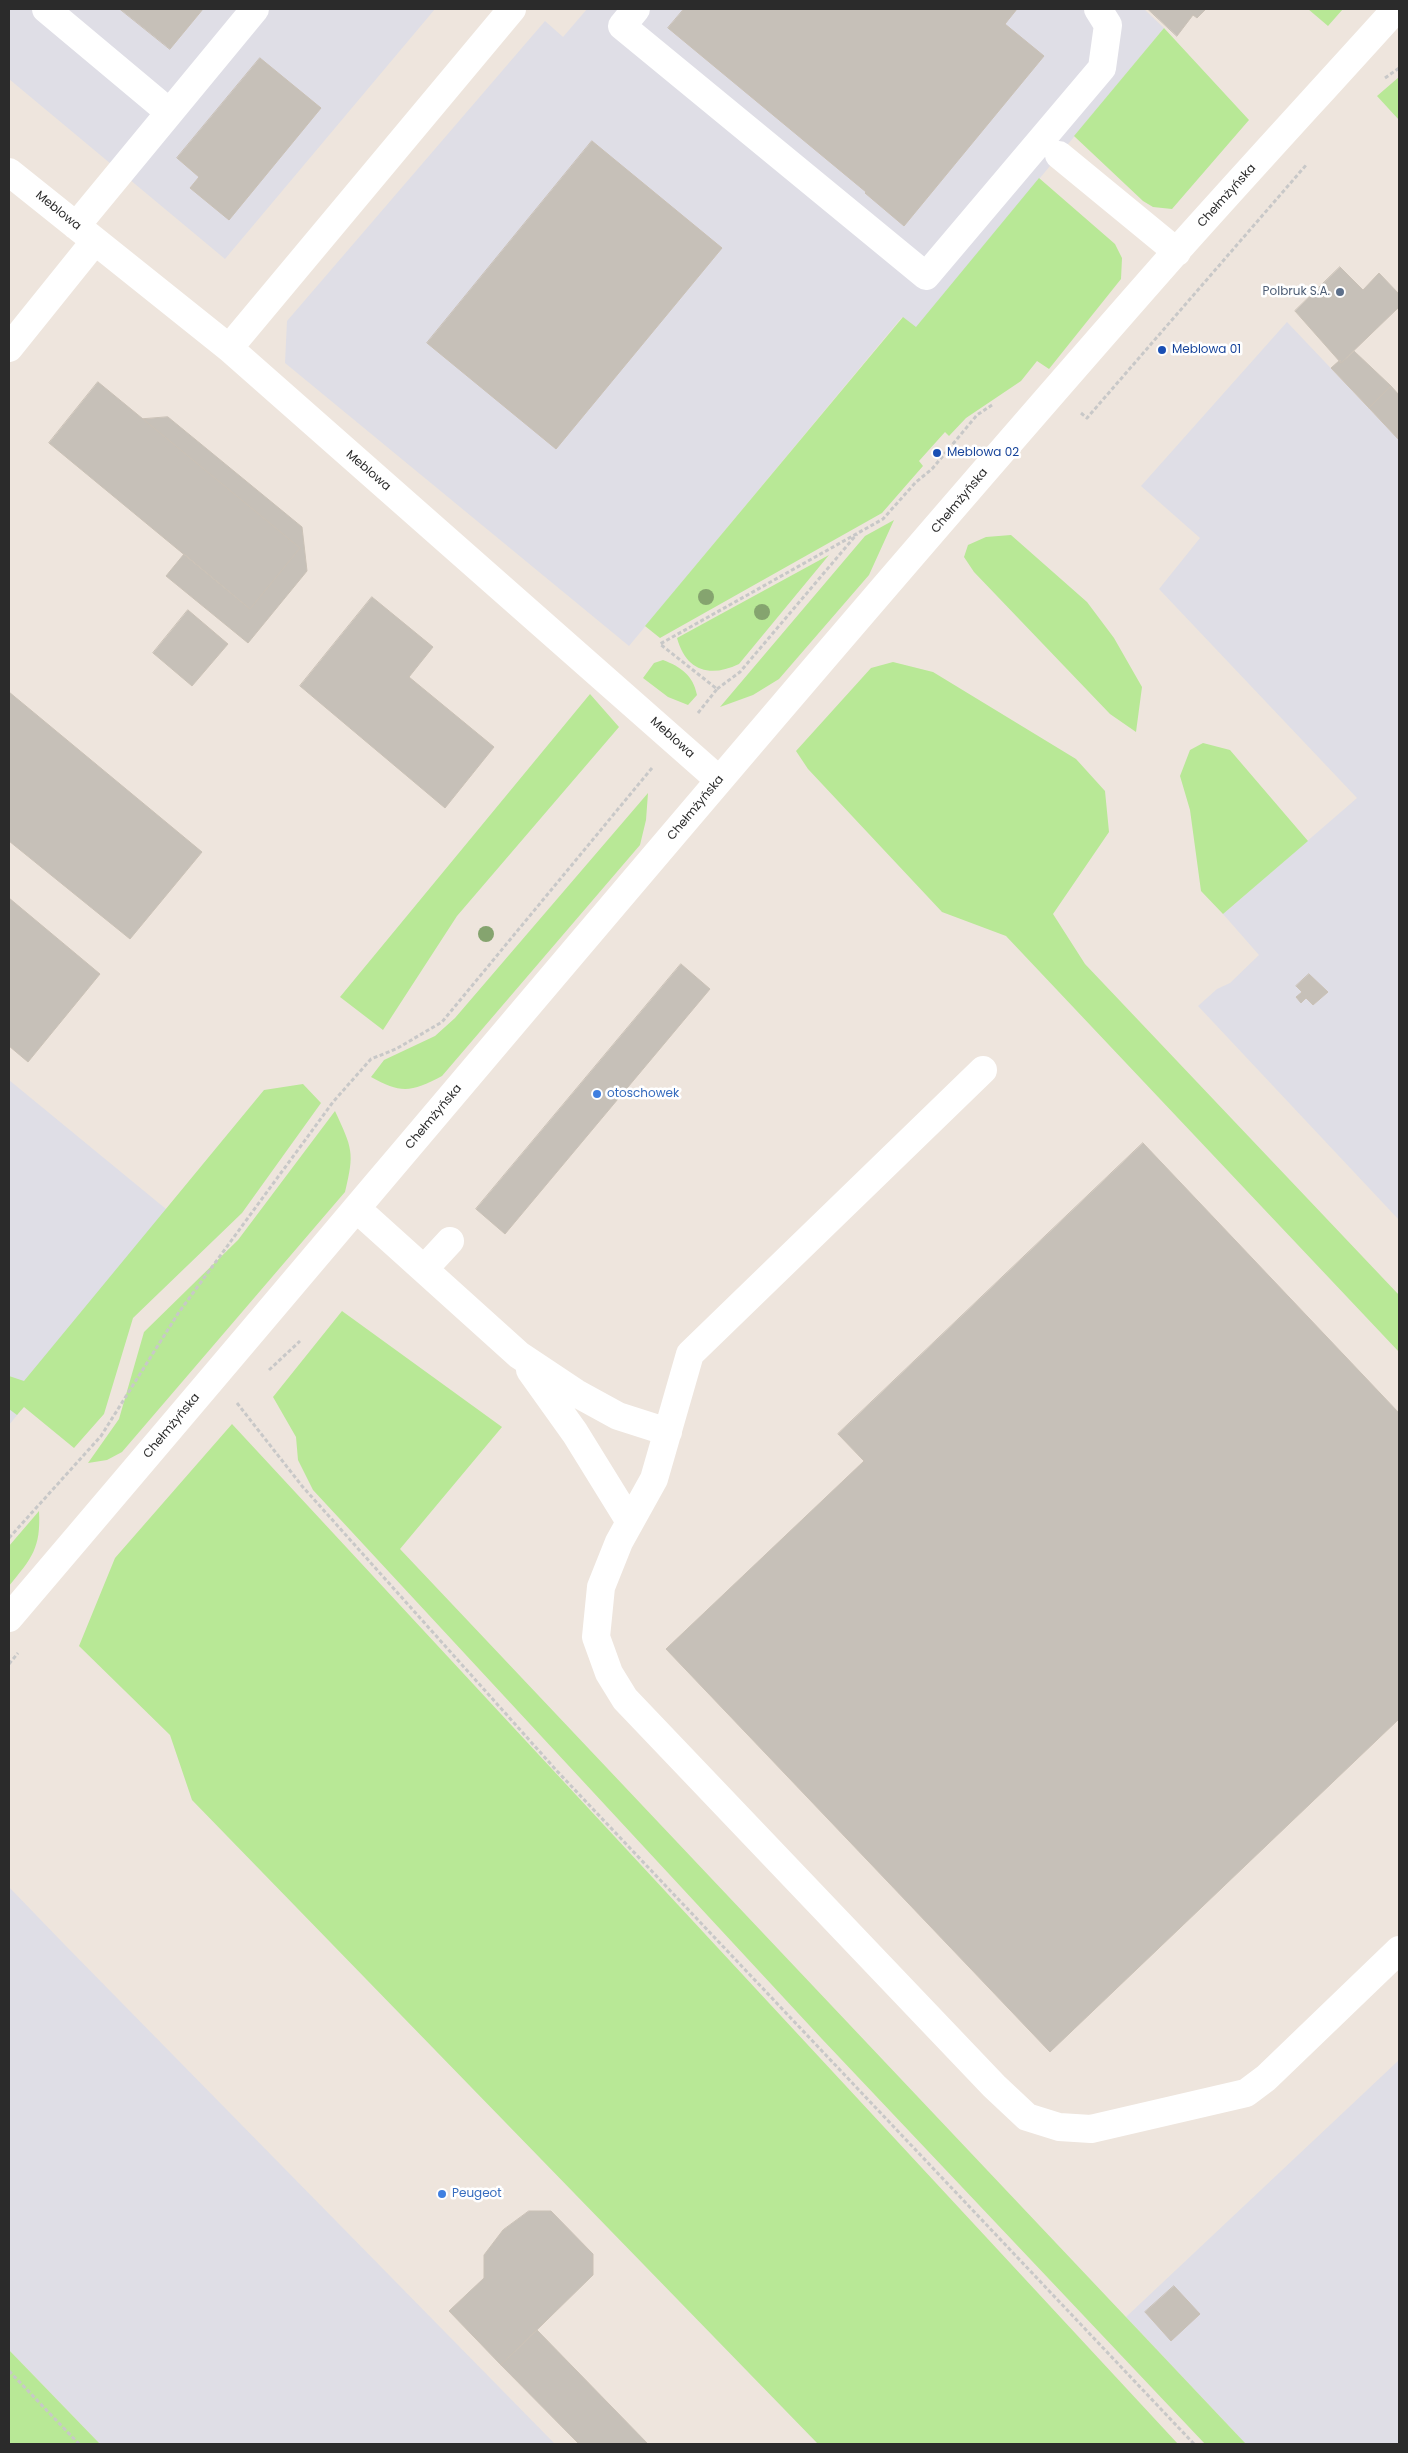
<!DOCTYPE html>
<meta charset="utf-8">
<style>
body{margin:0}
#map{position:relative;width:1408px;height:2453px;overflow:hidden;background:#eee5dd;font-family:Poppins,sans-serif}
canvas{display:block}
.frame{position:absolute;inset:0;border:10px solid #2b2b2b;pointer-events:none}
</style>
<div id="map">
<canvas width="1408" height="2453"></canvas>
<div class="frame"></div>
</div>
<script>
const g = document.querySelector('canvas').getContext('2d');
g.lineJoin = 'round';
function paint(path, color) { g.fillStyle = color; g.fill(path, 'evenodd'); }
function strokePath(path, color, width, dash) { g.strokeStyle = color; g.lineWidth = width; g.lineCap = dash ? 'butt' : 'round'; g.setLineDash(dash || []); g.stroke(path); }
function label(font, color, halo, rows, align = 'center') {
  g.font = font + ' Poppins,sans-serif'; g.lineWidth = 5; g.setLineDash([]); g.textBaseline = 'middle'; g.strokeStyle = halo; g.fillStyle = color; for (const [text, x, y, turn = 0] of rows) {
    g.save(); g.translate(x, y); g.rotate((+turn || 0) * Math.PI / 180); g.textAlign = isNaN(turn) ? turn : align; if (halo) g.strokeText(text, 0, 0); g.fillText(text, 0, 0); g.restore();
  }
}
const industrial = new Path2D(`
 M 9,9 L 435,9 L 225,259 L 9,79 Z
 M 587,9 L 1144,9 L 1164,28 L 916,328 L 902,317 L 629,646 L 285,363 L 287,321 L 545,21 L 563,37 Z
 M 1287,322 L 1399,440 L 1399,1220 L 1198,1006 L 1217,989 L 1230,983 L 1259,955 L 1223,914 L 1357,798 L 1159,589 L 1200,538 L 1141,486 Z
 M 9,1080 L 166,1209 L 179,1217 L 9,1425 Z
 M 9,1887 L 64,1944 L 555,2444 L 100,2444 L 9,2350 Z
 M 1399,2060 L 1399,2444 L 1246,2444 L 1126,2317 Z`);
const green = new Path2D(`
 M 1308,9 L 1343,9 L 1328,26 Z
 M 1164,28 L 1249,120 L 1172,209 L 1153,207 L 1143,201 L 1074,136 Z
 M 1399,77 L 1399,120 L 1377,96 Z
 M 1039,178 L 1115,244 L 1122,258 L 1121,279 L 1049,369 L 1037,361 L 1021,381 L 966,418 L 949,436 L 945,432 L 919,461 L 923,466 L 882,513 L 660,638 L 645,626 L 903,317 L 916,327 Z
 M 894,520 L 869,575 L 779,679 L 753,695 L 720,707 L 865,536 Z
 M 1011,535 L 1087,602 L 1114,638 L 1142,687 L 1136,732 L 1110,714 L 974,572 L 964,557 L 968,545 L 986,537 Z
 M 829,555 L 739,664 C 710,678 686,671 677,638 Z
 M 663,660 C 681,667 693,675 697,695 L 688,705 L 668,697 L 643,678 L 654,663 Z
 M 893,662 L 933,672 L 1076,759 L 1105,791 L 1109,832 L 1053,914 L 1085,964 L 1399,1295 L 1399,1352 L 1006,936 L 942,912 L 808,769 L 796,751 L 871,668 Z
 M 590,694 L 619,727 L 457,916 L 383,1030 L 340,997 Z
 M 1203,743 L 1230,750 L 1308,841 L 1223,914 L 1201,891 L 1190,810 L 1180,776 L 1190,750 Z
 M 648,793 L 646,820 L 640,845 L 442,1076 C 412,1092 401,1094 371,1077 L 384,1060 L 435,1036 L 455,1018 Z
 M 303,1084 L 321,1103 L 242,1213 L 133,1318 L 104,1414 L 74,1448 L 24,1407 L 17,1415 L 9,1409 L 9,1376 L 24,1381 L 264,1090 Z
 M 335,1111 C 352,1148 355,1152 345,1192 L 122,1452 L 107,1460 L 88,1463 L 119,1419 L 144,1332 L 238,1240 Z
 M 342,1311 L 502,1427 L 400,1549 L 1246,2444 L 1205,2444 L 822,2039 L 313,1490 L 298,1460 L 296,1437 L 273,1397 Z
 M 232,1424 L 1178,2444 L 818,2444 L 192,1800 L 170,1735 L 79,1646 L 115,1558 Z
 M 39,1511 C 41,1548 32,1558 9,1586 L 9,1546 Z
 M 9,2350 L 100,2444 L 9,2444 Z`);
const building = new Path2D(`
 M 120,9 L 203,9 L 170,49 Z
 M 684,9 L 1017,9 L 1005,24 L 1044,56 L 904,226 L 865,193 L 866,192 L 668,28 Z
 M 1148,9 L 1206,9 L 1197,18 L 1193,15 L 1177,36 Z
 M 260,58 L 321,108 L 229,220 L 190,188 L 199,177 L 177,158 Z
 M 592,141 L 722,248 L 556,449 L 427,343 Z
 M 1340,267 L 1363,290 L 1379,273 L 1399,294 L 1399,307 L 1341,363 L 1295,311 Z
 M 1354,351 L 1391,386 L 1369,408 L 1331,368 L 1340,360 L 1341,363 Z
 M 98,382 L 300,548 L 250,609 L 49,443 Z
 M 1391,386 L 1399,395 L 1399,440 L 1369,408 Z
 M 168,417 L 302,527 L 307,571 L 248,643 L 166,576 L 184,554 L 250,609 L 300,548 L 143,419 Z
 M 372,597 L 433,647 L 409,677 L 494,747 L 445,808 L 300,686 Z
 M 188,610 L 228,644 L 192,686 L 153,653 Z
 M 9,692 L 202,852 L 130,939 L 9,841 Z
 M 9,898 L 100,974 L 28,1062 L 9,1046 Z
 M 681,964 L 710,989 L 505,1234 L 476,1209 Z
 M 1309,974 L 1328,992 L 1313,1005 L 1306,998 L 1301,1003 L 1296,997 L 1302,992 L 1296,986 Z
 M 1143,1143 L 1399,1413 L 1399,1719 L 1050,2052 L 666,1649 L 864,1461 L 838,1434 Z
 M 529,2211 L 551,2211 L 593,2254 L 593,2275 L 501,2365 L 449,2311 L 484,2278 L 484,2255 L 503,2230 Z
 M 1174,2286 L 1200,2314 L 1171,2341 L 1145,2312 Z
 M 537,2330 L 648,2444 L 579,2444 L 501,2365 Z`);
const path = new Path2D(`
 M 1385,78 L 1399,68
 M 1081,413 L 1087,418 L 1307,164
 M 717,689 L 740,672 L 857,534
 M 698,713 L 717,689 L 660,644 L 883,519 L 916,482 L 932,469 L 977,415 L 992,405
 M 269,1370 L 300,1341
 M 237,1403 L 302,1486 L 557,1771 L 1194,2444
 M 9,1538 L 101,1436 L 179,1312 L 333,1102 L 371,1059 L 396,1049 L 442,1022 L 652,768
 M 9,1664 L 18,1653
 M 9,2371 L 79,2444`);
const minor = new Path2D(`
 M 46,9 L 169,112
 M 636,9 L 622,26 L 926,276 L 1102,68 L 1108,25 L 1098,9
 M 1059,155 L 1177,252
 M 9,172 L 229,348 L 719,780
 M 76,226 L 255,9
 M 9,348 L 95,241
 M 229,348 L 512,9
 M 983,1070 L 690,1354 L 654,1479 L 619,1542 L 601,1587 L 596,1637 L 609,1673 L 625,1699 L 994,2086 L 1027,2117 L 1059,2127 L 1091,2129 L 1246,2093 L 1266,2078 L 1399,1950
 M 357,1209 L 519,1355 L 576,1393 L 618,1416 L 668,1432
 M 425,1268 L 450,1241
 M 530,1370 L 575,1433 L 630,1522
 M 9,1618 C 397,1163 779,703 1174,254 C 1247,172 1322,91 1396,9`);
const trees = [
 [706,597],
 [762,612],
 [486,934]
];
const markers = [
 [1340,292,5,"#5c6f8a"],
 [1162,350,5,"#1a4fb4"],
 [937,453,5,"#1a4fb4"],
 [597,1094,5,"#3f7fe0"],
 [442,2194,5,"#3f7fe0"]
];
const streetNames = [
 ["Chełmżyńska",1227,196,-48],
 ["Meblowa",58,211,39],
 ["Meblowa",368,471,41],
 ["Chełmżyńska",960,501,-50],
 ["Meblowa",672,738,42],
 ["Chełmżyńska",696,808,-50],
 ["Chełmżyńska",434,1117,-50],
 ["Chełmżyńska",172,1426,-50]
];
const serviceNames = [
 ["Polbruk S.A.",1330,292]
];
const transitNames = [
 ["Meblowa 01",1172,350],
 ["Meblowa 02",947,453]
];
const shopNames = [
 ["otoschowek",607,1094],
 ["Peugeot",452,2194]
];
paint(industrial, '#dfdee6');
paint(green, '#b8e896');
paint(building, '#c6c0b8');
strokePath(building, '#cac1b6', 1);
strokePath(path, '#c8c8c8', 3, [4, 2.5]);
strokePath(minor, '#fff', 28);
g.fillStyle = '#85a46f';
for (const [x, y] of trees) { g.beginPath(); g.arc(x, y, 8, 0, 2 * Math.PI); g.fill(); }
for (const [x, y, r, color] of markers) { const dot = new Path2D(); dot.arc(x, y, r, 0, 2 * Math.PI); g.fillStyle = color; g.fill(dot); strokePath(dot, '#fff', 2); }
label('12px', '#2b2b2b', '#fff', streetNames);
label('12px', '#4e5e75', '#fff', serviceNames, 'right');
label('12px', '#164399', '#fff', transitNames, 'left');
label('12px', '#366cbe', '#fff', shopNames, 'left');
</script>
